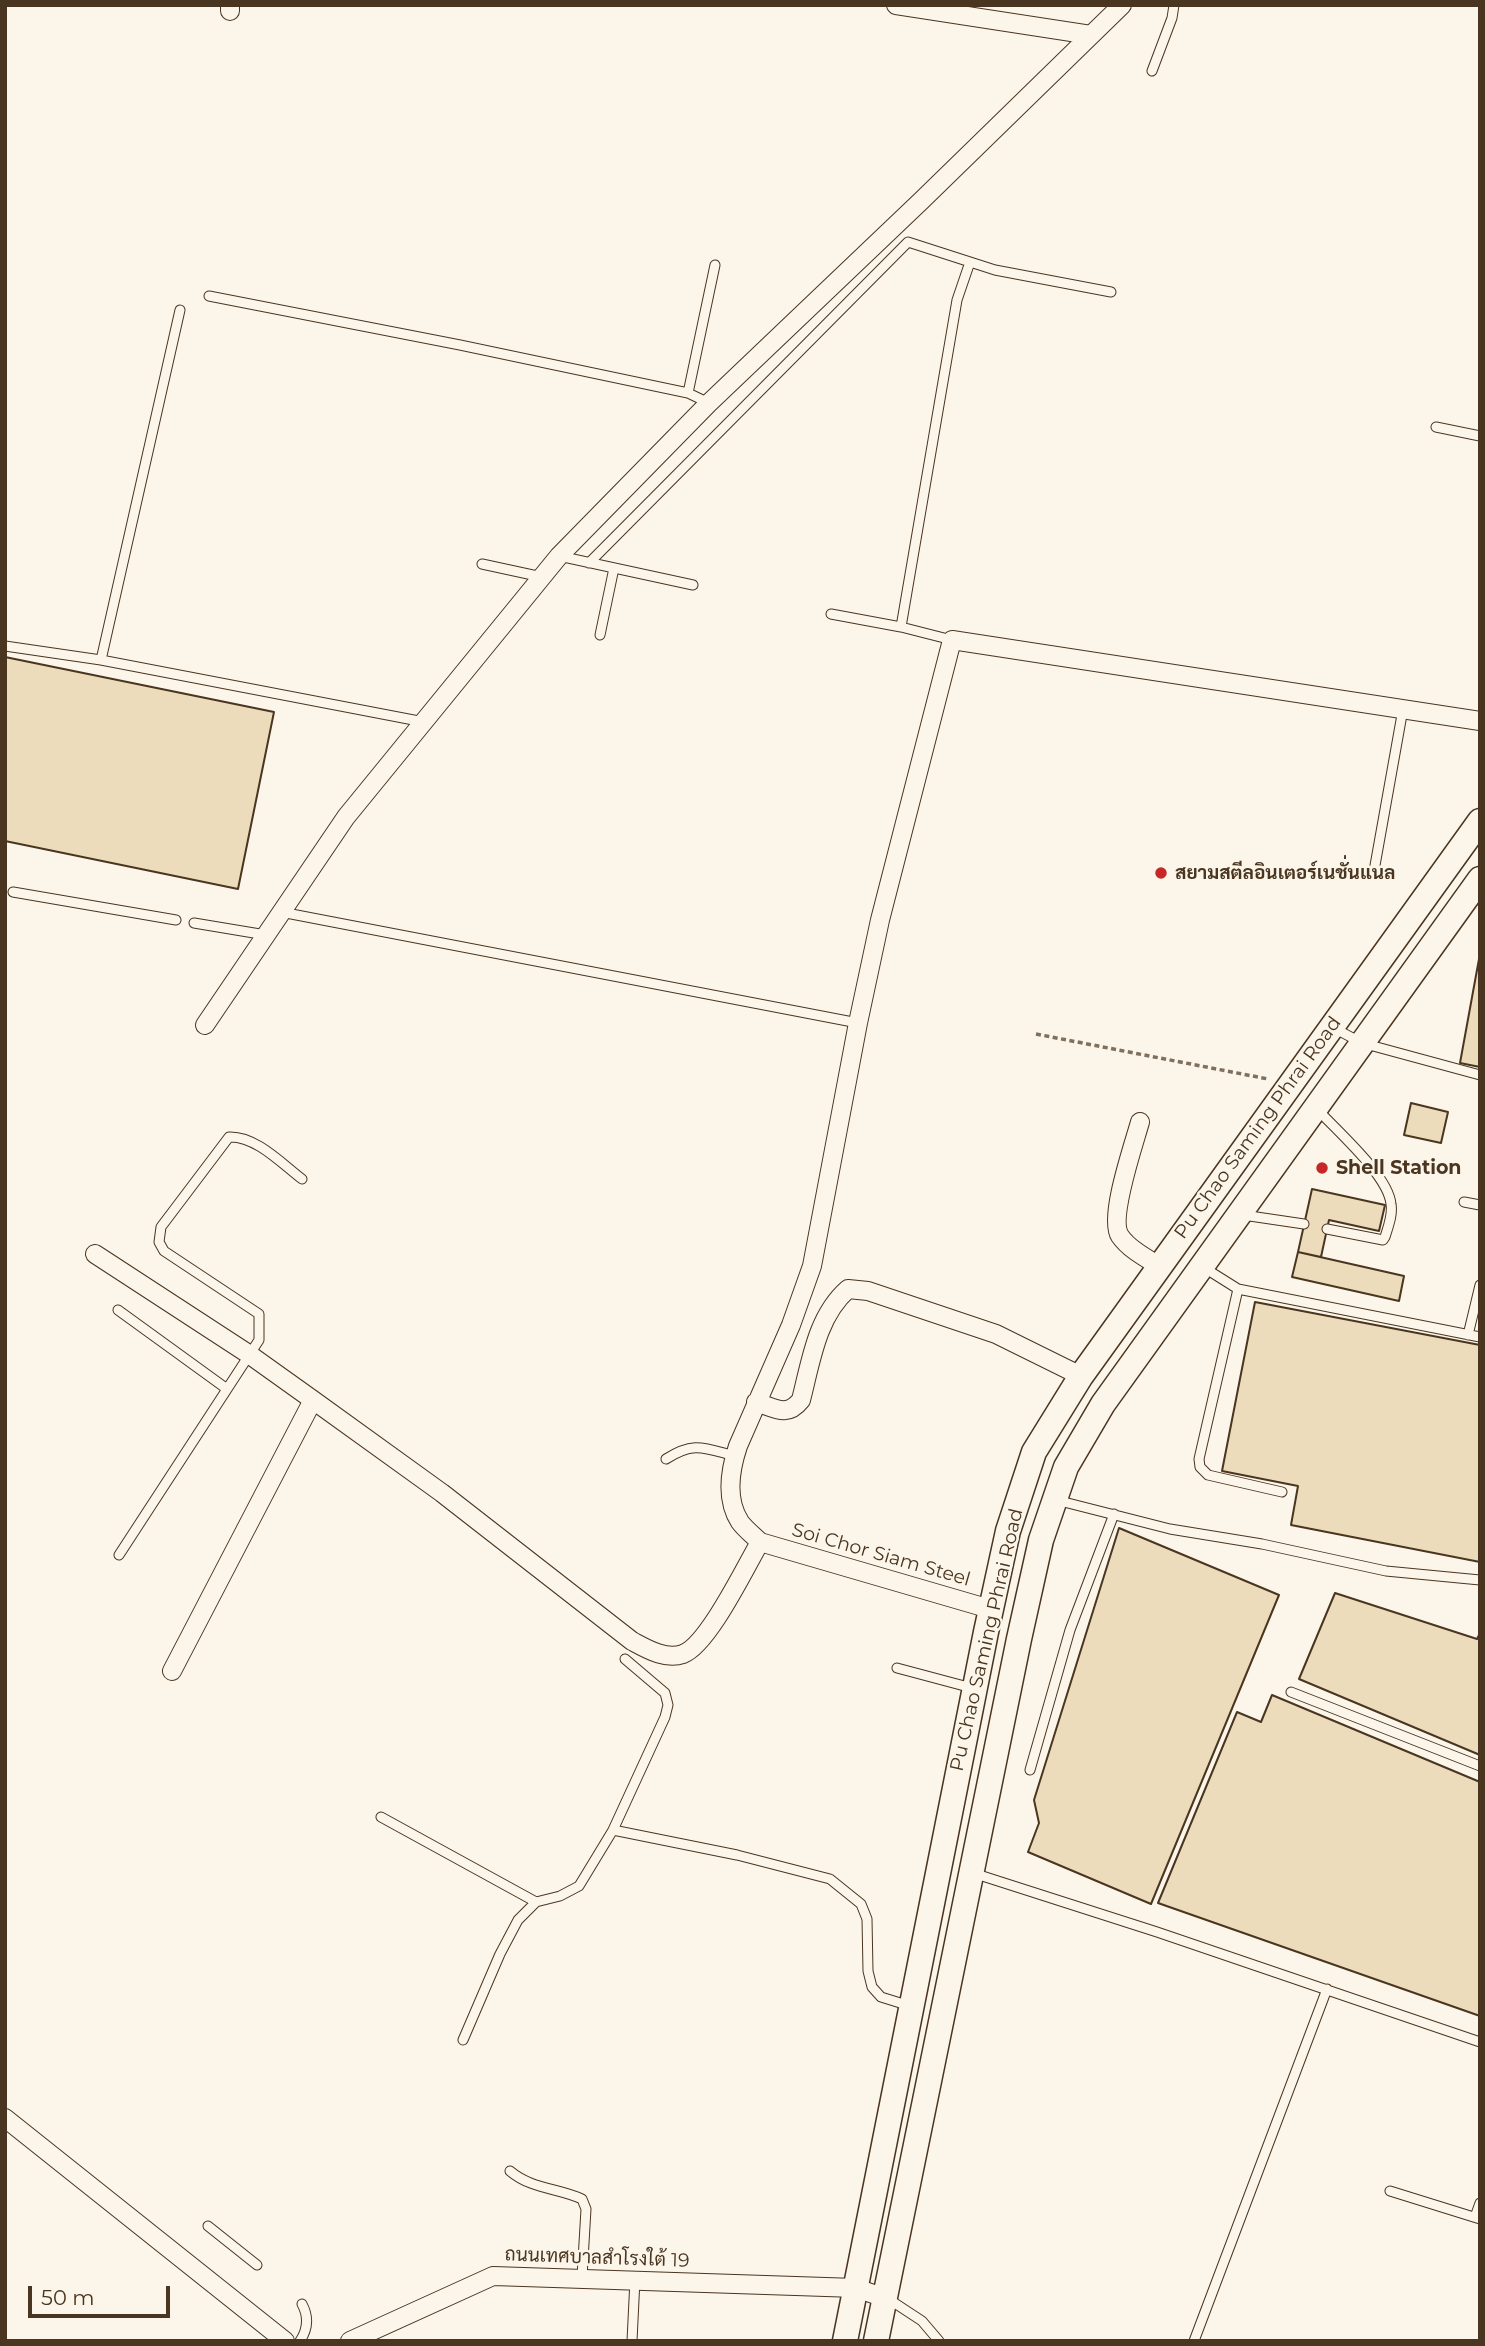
<!DOCTYPE html>
<meta charset="utf-8">
<style>
body{margin:0}
#map{position:relative;width:1485px;height:2346px;overflow:hidden;background:#fbf6e9;font-family:Montserrat,sans-serif}
canvas{display:block}
.frame{position:absolute;inset:0;border:7px solid #4a3520;pointer-events:none}
.scale{position:absolute;left:28px;top:2286px;width:142px;height:32px;box-sizing:border-box;border:4px solid #4a3520;border-top:0;padding-left:9px;font-size:21px;line-height:24px;white-space:nowrap;color:#4a3520;-webkit-text-stroke:5px #fbf6e9;paint-order:stroke}
</style>
<div id="map">
<canvas width="1485" height="2346"></canvas>
<div class="frame"></div>
<div class="scale">50 m</div>
</div>
<script>
const g = document.querySelector('canvas').getContext('2d');
g.lineJoin = 'round';
function paint(path, color) { g.fillStyle = color; g.fill(path, 'evenodd'); }
function strokePath(path, color, width, dash) { g.strokeStyle = color; g.lineWidth = width; g.lineCap = dash ? 'butt' : 'round'; g.setLineDash(dash || []); g.stroke(path); }
function label(font, color, halo, rows, align = 'center') {
  g.font = font + ' Montserrat,Sarabun,sans-serif'; g.lineWidth = 5; g.setLineDash([]); g.textBaseline = 'middle'; g.strokeStyle = halo; g.fillStyle = color; for (const [text, x, y, turn = 0] of rows) {
    g.save(); g.translate(x, y); g.rotate((+turn || 0) * Math.PI / 180); g.textAlign = isNaN(turn) ? turn : align; if (halo) g.strokeText(text, 0, 0); g.fillText(text, 0, 0); g.restore();
  }
}
const building = new Path2D(`
 M 5,657 L 274,712 L 238,889 L 5,841 Z
 M 1479,959 L 1480,959 L 1480,1067 L 1460,1063 Z
 M 1411,1103 L 1448,1112 L 1441,1143 L 1404,1135 Z
 M 1312,1189 L 1385,1205 L 1379,1231 L 1329,1220 L 1321,1257 L 1298,1252 Z
 M 1298,1252 L 1404,1276 L 1399,1301 L 1292,1277 Z
 M 1255,1302 L 1480,1345 L 1480,1562 L 1291,1525 L 1298,1486 L 1222,1471 Z
 M 1119,1528 L 1279,1595 L 1151,1904 L 1028,1852 L 1039,1823 L 1034,1800 Z
 M 1335,1593 L 1477,1639 L 1480,1633 L 1480,1755 L 1299,1679 Z
 M 1272,1695 L 1480,1782 L 1480,2016 L 1158,1903 L 1237,1712 L 1261,1722 Z`);
const path = new Path2D(`
 M 1036,1034 L 1268,1079`);
const service = new Path2D(`
 M 1152,71 L 1172,18 L 1174,5
 M 209,296 L 460,345 L 688,393 L 709,403
 M 180,310 L 101,660 L 424,722
 M 688,393 L 715,265
 M 1436,427 L 1480,436
 M 559,556 L 693,585
 M 589,563 L 908,242 L 995,270 L 1111,292
 M 482,564 L 542,577
 M 831,614 L 901,627 L 957,300 L 970,262
 M 901,627 L 952,640
 M 600,635 L 614,568
 M 5,646 L 101,660
 M 1374,871 L 1403,709
 M 13,892 L 176,920
 M 281,912 L 858,1023
 M 194,923 L 266,935
 M 1332,1027 L 1362,1043 L 1480,1075
 M 1317,1109 C 1337,1131 1388,1175 1391,1204 C 1393,1215 1388,1227 1385,1237 L 1383,1240 L 1327,1229
 M 1464,1202 L 1480,1205
 M 1243,1215 L 1304,1224
 M 1203,1267 L 1238,1289 L 1480,1337
 M 1238,1289 L 1199,1459 L 1200,1467 L 1208,1475 L 1282,1492
 M 118,1310 L 227,1389
 M 1468,1335 L 1480,1285
 M 666,1459 C 694,1441 704,1448 735,1456
 M 1056,1500 L 1170,1529 L 1262,1544 L 1386,1571 L 1480,1580
 M 119,1555 L 259,1340 L 259,1314 L 164,1251 L 159,1242 L 161,1227 L 229,1137 C 256,1136 281,1163 302,1179
 M 897,1668 L 972,1688
 M 1291,1692 L 1480,1766
 M 1030,1770 L 1070,1630 L 1114,1514
 M 381,1817 L 536,1902
 M 613,1830 L 737,1855 L 830,1879 L 861,1904 L 867,1919 L 868,1971 L 872,1987 L 881,1997 L 910,2006
 M 973,1873 L 1157,1932 L 1480,2042
 M 463,2040 L 500,1954 L 518,1920 L 536,1902 L 560,1896 L 579,1886 L 613,1830 L 665,1717 L 668,1705 L 665,1693 L 625,1659
 M 510,2171 C 531,2189 558,2188 582,2199 L 586,2209 L 582,2277
 M 1390,2191 L 1480,2219
 M 1475,2217 L 1480,2203
 M 208,2226 L 257,2265
 M 887,2298 L 922,2321 L 939,2341
 M 300,2341 C 308,2329 309,2317 302,2304
 M 632,2341 L 635,2279
 M 1194,2341 L 1327,1989`);
const minor = new Path2D(`
 M 896,5 L 1091,35
 M 230,11 L 230,5
 M 205,1025 L 346,817 L 559,556 L 709,403 L 921,201 L 1122,5
 M 1140,1122 C 1134,1144 1108,1218 1120,1236 C 1129,1249 1146,1258 1159,1266
 M 95,1254 L 250,1355 L 313,1400 L 442,1493 L 632,1641 C 647,1649 665,1660 683,1654 C 708,1645 746,1566 760,1542
 M 756,1402 C 775,1408 787,1418 801,1400 C 811,1361 817,1316 848,1289 L 868,1291 L 996,1334 L 1081,1376
 M 990,1609 L 760,1542 C 754,1536 745,1529 740,1522 C 725,1499 730,1470 738,1446 L 791,1325 L 812,1266 L 858,1023 L 880,920 L 952,640 L 1480,721
 M 172,1671 L 313,1400
 M 5,2118 L 285,2341
 M 350,2341 L 493,2276 L 856,2288 L 885,2298`);
const secondary = new Path2D(`
 M 845,2341 L 986,1632 L 1008,1531 L 1034,1452 L 1081,1376 L 1480,821
 M 876,2341 L 1019,1639 L 1041,1540 L 1066,1467 L 1103,1404 L 1480,879`);
const markers = [
 [1161,873,7,"#c62828"],
 [1322,1168,7,"#c62828"]
];
const poiNames = [
 ["สยามสตีลอินเตอร์เนชั่นแนล",1175,873],
 ["Shell Station",1336,1168]
];
const streetNames = [
 ["Pu Chao Saming Phrai Road",1258,1128,-54],
 ["Soi Chor Siam Steel",881,1555,16],
 ["Pu Chao Saming Phrai Road",987,1640,-77],
 ["ถนนเทศบาลสำโรงใต้ 19",597,2258,2]
];
paint(building, '#ecdcbc');
strokePath(building, '#4a3520', 2);
strokePath(service, '#4a3520', 11);
strokePath(minor, '#4a3520', 20);
strokePath(secondary, '#4a3520', 27);
strokePath(path, '#7f6f5c', 3.5, [5, 3.5]);
strokePath(service, '#fbf6e9', 9);
strokePath(minor, '#fbf6e9', 18);
strokePath(secondary, '#fbf6e9', 24);
for (const [x, y, r, color] of markers) { const dot = new Path2D(); dot.arc(x, y, r, 0, 2 * Math.PI); g.fillStyle = color; g.fill(dot); strokePath(dot, '#fbf6e9', 2.5); }
label('bold 19px', '#4a3520', '#fbf6e9', poiNames, 'left');
label('19px', '#4a3520', '#fbf6e9', streetNames);
</script>
